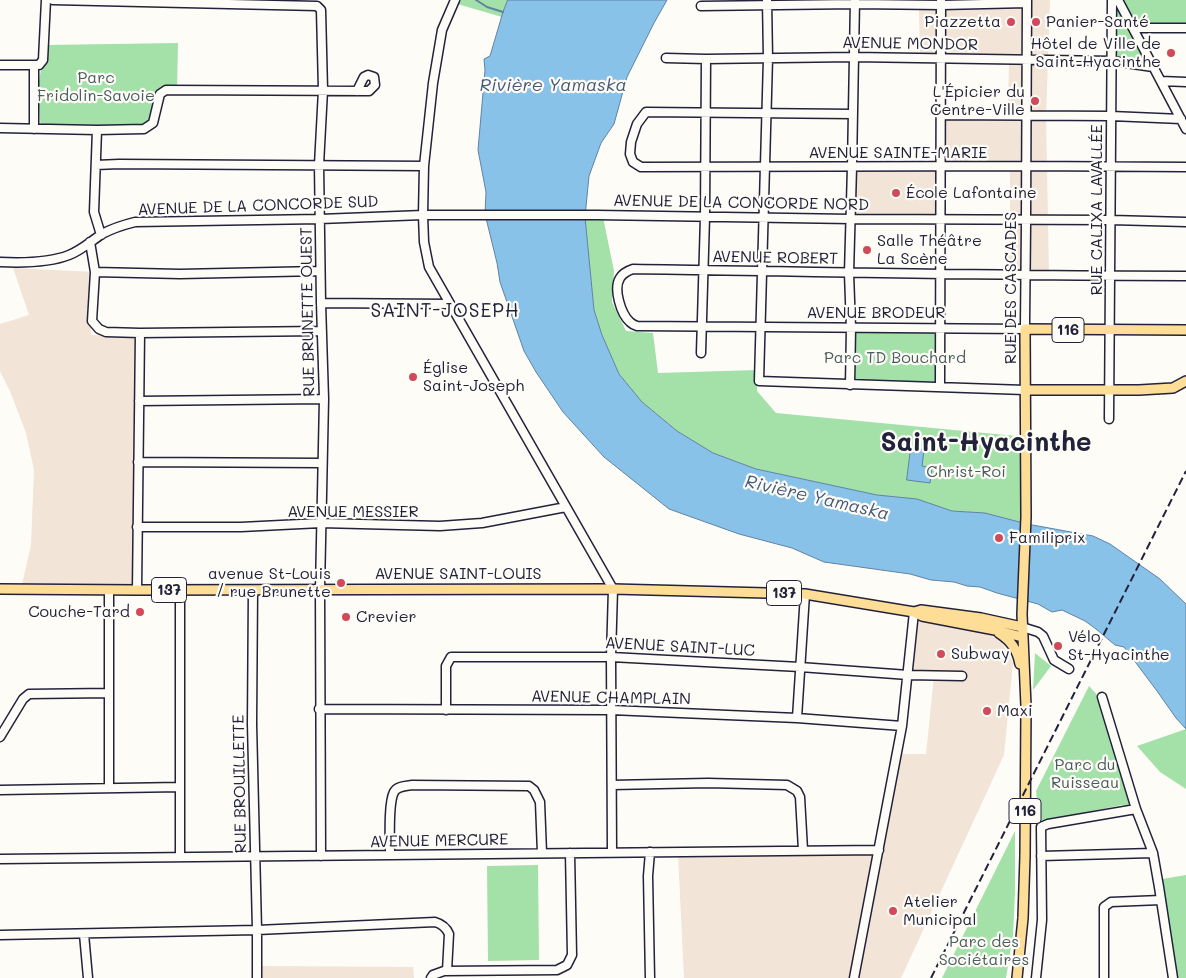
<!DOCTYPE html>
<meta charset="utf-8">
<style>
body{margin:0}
canvas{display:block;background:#fdfcf7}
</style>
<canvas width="1186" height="978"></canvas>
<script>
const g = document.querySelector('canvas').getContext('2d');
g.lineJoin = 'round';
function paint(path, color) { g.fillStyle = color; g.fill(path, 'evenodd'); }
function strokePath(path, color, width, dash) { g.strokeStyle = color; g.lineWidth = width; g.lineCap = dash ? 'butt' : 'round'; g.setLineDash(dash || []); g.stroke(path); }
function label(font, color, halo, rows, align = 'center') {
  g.font = font + ' Mali,sans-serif'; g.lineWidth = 4.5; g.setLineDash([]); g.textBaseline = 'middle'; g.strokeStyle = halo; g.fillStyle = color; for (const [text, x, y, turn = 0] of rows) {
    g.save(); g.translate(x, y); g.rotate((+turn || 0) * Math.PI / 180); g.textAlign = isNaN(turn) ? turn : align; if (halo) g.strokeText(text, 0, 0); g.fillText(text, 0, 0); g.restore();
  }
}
const built = new Path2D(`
 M 921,0 L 1050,0 L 1046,116 L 1049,275 L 1007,273 L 1010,219 L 1010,166 L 941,166 L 941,219 L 851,219 L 852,167 L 941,166 L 941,115 L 1008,115 L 1009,59 L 920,58 L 919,10 Z
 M 13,268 L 95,272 L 91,335 L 136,336 L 137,590 L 21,589 L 31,545 L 34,470 L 26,433 L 10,391 L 0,371 L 0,324 L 29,315 Z
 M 914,617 L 997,634 L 1013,663 L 1004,755 L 901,978 L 684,978 L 678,854 L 876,851 L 896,754 L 926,754 L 934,676 L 908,675 Z
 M 259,966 L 413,967 L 414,978 L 259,978 Z`);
const green = new Path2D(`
 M 455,0 L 510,0 L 502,17 L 454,3 Z
 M 1118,0 L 1186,0 L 1186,28 L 1133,28 Z
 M 1115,1 L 1148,63 L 1115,58 Z
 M 178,43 L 177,90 L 156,91 L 152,130 L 41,133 L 38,88 L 45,45 Z
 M 585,217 L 603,217 L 614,271 L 612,302 L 626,331 L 653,333 L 658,373 L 757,370 L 757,391 L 776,413 L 1027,437 L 1027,524 L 985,513 L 952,511 L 917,499 L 877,495 L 756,469 L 713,453 L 677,431 L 642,402 L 619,374 L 602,335 L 594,310 Z
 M 850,329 L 942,330 L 942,387 L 848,387 Z
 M 1035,653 L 1051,666 L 1033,690 Z
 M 1089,686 L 1099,697 L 1133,808 L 1122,805 L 1039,822 L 1036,791 Z
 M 1186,729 L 1186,789 L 1160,772 L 1137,746 Z
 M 1015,831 L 1015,893 L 1013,935 L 1006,978 L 942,978 Z
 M 538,865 L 539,960 L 488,961 L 487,866 Z
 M 1186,875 L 1186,978 L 1175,978 L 1162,879 Z`);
const water = new Path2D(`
 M 508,0 L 667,0 L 654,23 L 627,77 L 614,124 L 601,143 L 589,176 L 585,217 L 594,310 L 602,335 L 619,374 L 642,402 L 677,431 L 713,453 L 756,469 L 877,495 L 917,499 L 952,511 L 985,513 L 1027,524 L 1093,536 L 1110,544 L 1160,579 L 1186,604 L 1186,729 L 1176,718 L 1157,691 L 1124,647 L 1115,645 L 1096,629 L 1085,621 L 1062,610 L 1052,612 L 1038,604 L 997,593 L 980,587 L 967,586 L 954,582 L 931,580 L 910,574 L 824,562 L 792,548 L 739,534 L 669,509 L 604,457 L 563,412 L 536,372 L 524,351 L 500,282 L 497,263 L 485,214 L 486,192 L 478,150 L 485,70 L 484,59 L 490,56 L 503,12 Z
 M 911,448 L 924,450 L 922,466 L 932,468 L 930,483 L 907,480 Z`);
const stream = new Path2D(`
 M 476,0 L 487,7 L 503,12`);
const minor = new Path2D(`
 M 53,0 L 317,6 L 321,10 L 323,90 L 319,165 L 321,303 L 324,399 L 320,589 L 321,856
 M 455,0 L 442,30 L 433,83 L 424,166 L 423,215 L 424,242 L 429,267 L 613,589 L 611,657 L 612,852
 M 767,0 L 768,58 L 759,381 L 1025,390
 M 1027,0 L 1026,219 L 1026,225 L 1025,324 L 1025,329 L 637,326 C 634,325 632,324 630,322 C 621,314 613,289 620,278 C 623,273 627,271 633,269 C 817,272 1001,276 1186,276
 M 1118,0 L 1186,129
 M 701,6 L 855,4 L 942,5 L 1027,3
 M 1133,28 L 1186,28
 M 666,58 L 706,59 L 853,57 L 1112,61 L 1153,67
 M 0,65 L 39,65 L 43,60 L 46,0
 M 34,65 L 34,129
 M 1161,81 L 1186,82
 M 853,114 L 646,112 L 637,124 L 631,142 L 630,154 L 633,162 L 641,167 L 1026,166 L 1186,167
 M 941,115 L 1111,116 L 1181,119
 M 0,128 L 97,130 L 144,129 L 153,123 L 160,94 L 166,90 L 369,91 L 375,85 L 374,77 L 368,75 L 364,77 L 357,91
 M 97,130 L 94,212 L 101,235
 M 96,165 L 119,164 L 424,166
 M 90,242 L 95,272 L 92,321 L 99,329 L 106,332 L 140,333 L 322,331
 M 0,262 C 22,263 49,263 69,255 C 82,250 91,241 102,234 C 113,228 123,225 135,222 L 320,219 L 423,215 L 597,215 L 851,219 L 1111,220 L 1186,222
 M 95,272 L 180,274 L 320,271
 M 321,303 L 450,304
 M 701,353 L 705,217 L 706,59
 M 850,385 L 851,328 L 849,273 L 852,167 L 855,0
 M 940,387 L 941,0
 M 139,401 L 324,399
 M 1109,419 L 1112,0
 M 138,462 L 322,463
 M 137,527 L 241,527 L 321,523 L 440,526 L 482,523 L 566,507
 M 137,590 L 140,333
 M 180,590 L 180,857
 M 253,590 L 252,724 L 257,930 L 257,978
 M 1022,627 L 1038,632 L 1043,636 L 1054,660 L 1069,669
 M 1102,697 L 1136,809 L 1153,853 L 1159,887 L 1173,978
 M 319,709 L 611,710 L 797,718 L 902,726
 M 446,710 L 446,666 L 451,657 L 611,657 L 800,667 L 908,675 L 962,676
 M 797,718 L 805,594
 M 0,737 L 23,699 L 29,694 L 109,693
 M 612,785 L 708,783 L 787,785 L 797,791 L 800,797 L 803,850
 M 109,788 L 109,590
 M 0,790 L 180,787
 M 390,855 C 390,841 388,803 394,792 C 397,786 406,786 412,785 L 529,786 L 534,790 L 540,802 L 542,853
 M 1041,856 L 1153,853
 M 0,859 L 879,850
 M 84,934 L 88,978
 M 0,935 L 257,930 L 435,922 C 442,924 446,927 449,934 L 447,971
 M 431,978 L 433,975 L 444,971 L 557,970 L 567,965 L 572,955 L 570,853
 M 650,978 L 648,876 L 650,852
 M 854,978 L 902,726 L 914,612
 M 1036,978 L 1042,920 L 1041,827 L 1048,824 L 1136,809
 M 1104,978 L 1104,907 L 1111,902 L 1161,900`);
const major = new Path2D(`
 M 1025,390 L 1139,390 L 1173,388 L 1186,381
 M 0,589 L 137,590 L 613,589 L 805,594 L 914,612 L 922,616 L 995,630 L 1022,637
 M 914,612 L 921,610 L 981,618 L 1022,627
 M 999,633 C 1011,641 1017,649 1020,664
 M 1017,978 L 1023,918 L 1025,856 L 1026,706 L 1022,614 L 1026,517 L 1025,329 L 1186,330`);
const rail = new Path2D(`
 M 931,978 L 1186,471`);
const markers = [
 [1011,22,5,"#d1495b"],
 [1036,22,5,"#d1495b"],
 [1171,53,5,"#d1495b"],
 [1035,101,5,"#d1495b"],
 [896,193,5,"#d1495b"],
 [867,250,5,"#d1495b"],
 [413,377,5,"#d1495b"],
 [999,538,5,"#d1495b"],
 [341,583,5,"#d1495b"],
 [140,612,5,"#d1495b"],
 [346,617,5,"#d1495b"],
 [1058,646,5,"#d1495b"],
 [941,654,5,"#d1495b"],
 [987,711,5,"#d1495b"],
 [893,911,5,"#d1495b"]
];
const shields = [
 [1068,330,32],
 [169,590,35],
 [784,593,35],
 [1025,811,32]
];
const shieldNames = [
 ["116",1068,330],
 ["137",169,590],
 ["137",784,593],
 ["116",1025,811]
];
const poiNames = [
 ["Piazzetta",1001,22,"right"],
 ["Panier-Santé",1046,22],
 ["Hôtel de Ville de",1161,44,"right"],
 ["Saint-Hyacinthe",1161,62,"right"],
 ["L'Épicier du",1025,92,"right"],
 ["Centre-Ville",1025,110,"right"],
 ["École Lafontaine",906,193],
 ["Salle Théâtre",877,241],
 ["La Scène",877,259],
 ["Église",423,368],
 ["Saint-Joseph",423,386],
 ["Familiprix",1009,538],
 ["avenue St-Louis",331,574,"right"],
 ["/ rue Brunette",331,592,"right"],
 ["Couche-Tard",130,612,"right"],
 ["Crevier",356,617],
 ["Vélo",1068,637],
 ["St-Hyacinthe",1068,655],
 ["Subway",951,654],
 ["Maxi",997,711],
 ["Atelier",903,902],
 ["Municipal",903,920]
];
const streetNames = [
 ["AVENUE MONDOR",910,44,1],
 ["AVENUE SAINTE-MARIE",898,153],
 ["AVENUE DE LA CONCORDE NORD",741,203,1],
 ["AVENUE DE LA CONCORDE SUD",258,206,-2],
 ["RUE CALIXA LAVALLÉE",1097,210,-90],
 ["AVENUE ROBERT",775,258,1],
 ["RUE DES CASCADES",1011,288,-90],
 ["RUE BRUNETTE OUEST",308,312,-91],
 ["AVENUE BRODEUR",876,313],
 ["AVENUE MESSIER",353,512],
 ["AVENUE SAINT-LOUIS",458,574],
 ["AVENUE SAINT-LUC",680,647,3],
 ["AVENUE CHAMPLAIN",611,698,1],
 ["RUE BROUILLETTE",240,784,-91],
 ["AVENUE MERCURE",439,841,-1]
];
const parkNames = [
 ["Parc",96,78],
 ["Fridolin-Savoie",96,96],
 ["Parc TD Bouchard",895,358],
 ["Christ-Roi",966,472],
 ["Parc du",1085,765],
 ["Ruisseau",1085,783],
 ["Parc des",984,942],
 ["Sociétaires",984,960]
];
const waterNames = [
 ["Rivière Yamaska",553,85],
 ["Rivière Yamaska",817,498,13]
];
const quarterNames = [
 ["SAINT-JOSEPH",445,311]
];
const townNames = [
 ["Saint-Hyacinthe",986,443]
];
paint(built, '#f2e4d6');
paint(green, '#a3e1a9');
paint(water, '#89c2e8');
strokePath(water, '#6082a3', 1);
strokePath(stream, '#6082a3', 2);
strokePath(minor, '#22223b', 11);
strokePath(major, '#22223b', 12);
strokePath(minor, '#fdfcf7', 8);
strokePath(major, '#fedd96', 9);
strokePath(rail, '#22223b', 2, [8, 4]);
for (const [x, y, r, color] of markers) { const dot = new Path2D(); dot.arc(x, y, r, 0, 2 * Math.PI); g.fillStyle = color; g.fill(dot); strokePath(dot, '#fdfcf7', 2); }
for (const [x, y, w] of shields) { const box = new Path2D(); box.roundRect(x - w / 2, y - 12.5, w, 25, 4); g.fillStyle = '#fdfcf7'; g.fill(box); strokePath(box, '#22223b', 1); }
label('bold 15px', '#22223b', null, shieldNames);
label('16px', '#22223b', '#fdfcf7', poiNames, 'left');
label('16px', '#22223b', '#fdfcf7', streetNames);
label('16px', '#495b5c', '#fdfcf7', parkNames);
label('italic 18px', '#465a78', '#fdfcf7', waterNames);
g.letterSpacing = '1px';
label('19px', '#22223b', '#fdfcf7', quarterNames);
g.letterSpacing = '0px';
label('bold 26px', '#22223b', '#fdfcf7', townNames);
</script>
